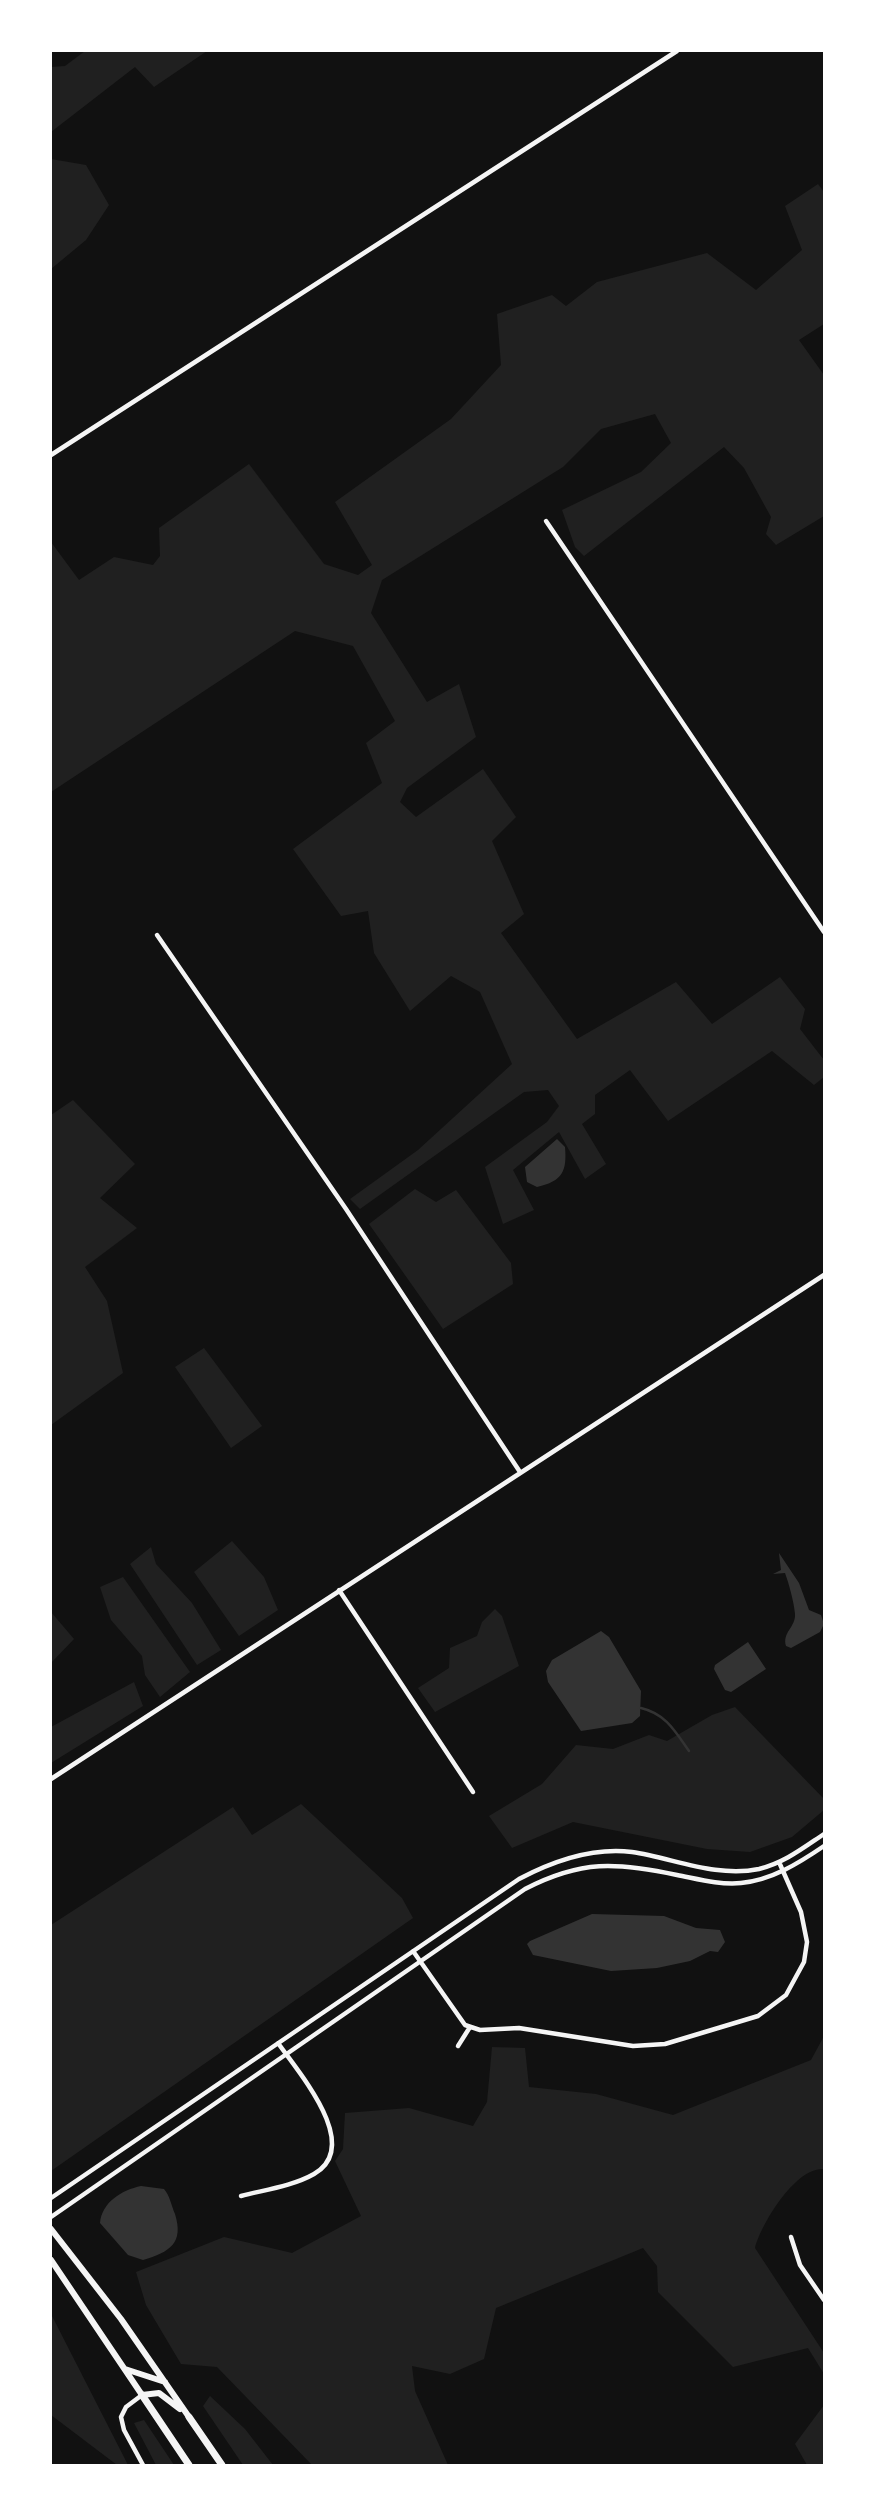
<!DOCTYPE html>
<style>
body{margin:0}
#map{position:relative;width:875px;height:2516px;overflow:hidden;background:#111;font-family:"Playfair Display",serif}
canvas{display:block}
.frame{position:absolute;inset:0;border:52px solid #fff;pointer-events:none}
</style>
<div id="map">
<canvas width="875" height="2516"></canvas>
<div class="frame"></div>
</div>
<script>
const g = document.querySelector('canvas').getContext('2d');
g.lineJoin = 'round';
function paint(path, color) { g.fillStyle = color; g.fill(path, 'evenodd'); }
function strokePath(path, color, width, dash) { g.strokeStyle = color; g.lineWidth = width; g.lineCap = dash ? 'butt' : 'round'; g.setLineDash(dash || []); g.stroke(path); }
const green = new Path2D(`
 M 85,51 L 207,51 L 154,87 L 135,67 L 51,132 L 51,67 L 65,66 Z
 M 51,159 L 86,165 L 109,205 L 86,240 L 51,269 Z
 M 818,184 L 824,192 L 824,324 L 799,340 L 824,375 L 824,516 L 776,545 L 766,534 L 771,517 L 744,468 L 724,447 L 584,556 L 575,547 L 562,510 L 641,472 L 671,443 L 655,414 L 601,429 L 563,467 L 382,580 L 371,613 L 427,702 L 459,684 L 476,737 L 407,788 L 400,802 L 416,817 L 483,769 L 516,817 L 492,841 L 524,914 L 501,933 L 577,1039 L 676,982 L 712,1024 L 780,977 L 805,1009 L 800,1029 L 824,1060 L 824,1077 L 814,1085 L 772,1051 L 668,1121 L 630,1070 L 595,1095 L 595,1114 L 582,1124 L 606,1164 L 585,1179 L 559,1132 L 513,1170 L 534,1210 L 503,1224 L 485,1167 L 547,1122 L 559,1106 L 548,1090 L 524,1092 L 360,1209 L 350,1199 L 418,1150 L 512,1064 L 480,992 L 451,976 L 410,1011 L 374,953 L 368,911 L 341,916 L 293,849 L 382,783 L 366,743 L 395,721 L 353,646 L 295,631 L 51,792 L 51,542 L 79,580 L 114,557 L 153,565 L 160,556 L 159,528 L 249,464 L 324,564 L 358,575 L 372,565 L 335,502 L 451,419 L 501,365 L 497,314 L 552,295 L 566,306 L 597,282 L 707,253 L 756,290 L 802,250 L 785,206 Z
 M 73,1100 L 135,1164 L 100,1198 L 137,1228 L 85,1267 L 107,1301 L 123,1373 L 51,1425 L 51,1115 Z
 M 415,1189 L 436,1202 L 456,1190 L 511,1263 L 513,1284 L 443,1329 L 369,1224 Z
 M 204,1348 L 262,1426 L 231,1448 L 175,1367 Z
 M 232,1541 L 264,1577 L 278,1610 L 239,1636 L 194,1572 Z
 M 151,1547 L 156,1564 L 192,1603 L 221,1650 L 197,1665 L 130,1564 Z
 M 123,1577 L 190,1672 L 160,1697 L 145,1675 L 142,1656 L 111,1620 L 100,1587 Z
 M 495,1609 L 502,1616 L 519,1666 L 435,1712 L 418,1688 L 449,1668 L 450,1648 L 477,1636 L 482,1622 Z
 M 51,1612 L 74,1639 L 51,1663 Z
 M 134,1682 L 143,1706 L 51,1763 L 51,1727 Z
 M 735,1707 L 824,1799 L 824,1810 L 792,1837 L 750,1852 L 707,1849 L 573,1822 L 512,1848 L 489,1816 L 542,1784 L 576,1745 L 613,1749 L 649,1735 L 667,1741 L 712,1715 Z
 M 301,1804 L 402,1898 L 413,1918 L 51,2171 L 51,1925 L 233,1807 L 252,1835 Z
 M 824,2036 L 824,2169 C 796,2166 761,2224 755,2248 L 824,2353 L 824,2374 L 808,2348 L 733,2367 L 658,2292 L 657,2266 L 643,2248 L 496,2308 L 484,2359 L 450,2374 L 412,2366 L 415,2391 L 448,2465 L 312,2465 L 217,2367 L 181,2364 L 146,2305 L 136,2272 L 224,2237 L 292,2253 L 361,2216 L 335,2161 L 343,2149 L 345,2113 L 409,2108 L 473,2126 L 487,2102 L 492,2047 L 525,2048 L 529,2087 L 596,2094 L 673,2115 L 811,2060 Z
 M 51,2314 L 128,2465 L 117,2465 L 51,2415 Z
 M 210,2396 L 245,2429 L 273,2465 L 243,2465 L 203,2406 Z
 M 824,2405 L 824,2465 L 807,2465 L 795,2444 Z
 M 144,2420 L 174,2465 L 156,2465 L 134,2423 Z`);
const water = new Path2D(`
 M 557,1139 L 565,1147 C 567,1171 563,1181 537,1187 L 527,1182 L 525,1167 Z
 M 779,1553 L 799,1583 L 809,1610 L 821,1615 L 824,1624 L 820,1632 L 791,1648 L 786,1646 C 782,1632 796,1627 795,1614 C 794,1602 789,1584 785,1573 L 773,1574 L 781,1570 Z
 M 601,1631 L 609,1637 L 641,1691 L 640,1716 L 632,1723 L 581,1731 L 548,1682 L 546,1671 L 552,1660 Z
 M 748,1642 L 766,1669 L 731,1692 L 725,1690 L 714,1669 L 715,1665 Z
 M 592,1914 L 664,1916 L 696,1928 L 720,1930 L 725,1942 L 718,1952 L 710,1951 L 690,1961 L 657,1968 L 611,1971 L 533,1955 L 527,1944 L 530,1941 Z
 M 141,2186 L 164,2189 C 170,2196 171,2205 175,2214 C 184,2243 170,2252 143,2260 L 128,2255 L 100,2223 C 102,2202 122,2190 141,2186 Z`);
const stream = new Path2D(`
 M 641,1708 C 666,1714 675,1731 689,1751`);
const minor = new Path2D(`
 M 51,455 L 677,51
 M 546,521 L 824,932
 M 157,935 L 346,1209 L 520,1472
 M 339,1590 L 473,1792
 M 51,1779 L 824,1275
 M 413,1951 L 465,2025 L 480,2030 L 519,2028 L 633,2046 L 665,2044 L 758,2016 L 786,1995 L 804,1962 L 807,1942 L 801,1912 L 779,1862
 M 458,2046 L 470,2027
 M 241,2196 C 264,2190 293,2186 314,2174 C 363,2146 299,2073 278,2043
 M 51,2198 L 519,1879 C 553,1861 592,1847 632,1852 C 673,1858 716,1878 759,1869 C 784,1863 803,1848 824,1834
 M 51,2217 L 525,1889 C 581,1860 616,1862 677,1875 C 698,1879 719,1885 741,1883 C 772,1880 799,1863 824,1846
 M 791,2237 L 800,2265 L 824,2300
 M 142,2395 L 126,2407 L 121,2417 L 124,2430 L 143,2465`);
const secondary = new Path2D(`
 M 51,2229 L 121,2319 L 189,2417
 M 51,2260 L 142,2395 L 159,2393 L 180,2409
 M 125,2369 L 165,2382`);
const primary = new Path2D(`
 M 142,2395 L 189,2465
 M 189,2417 L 222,2465`);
paint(green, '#202020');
paint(water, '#333');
strokePath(stream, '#333', 2.5);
strokePath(minor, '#f5f5f5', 4.5);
strokePath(secondary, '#f5f5f5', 6);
strokePath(primary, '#f5f5f5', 7);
</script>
